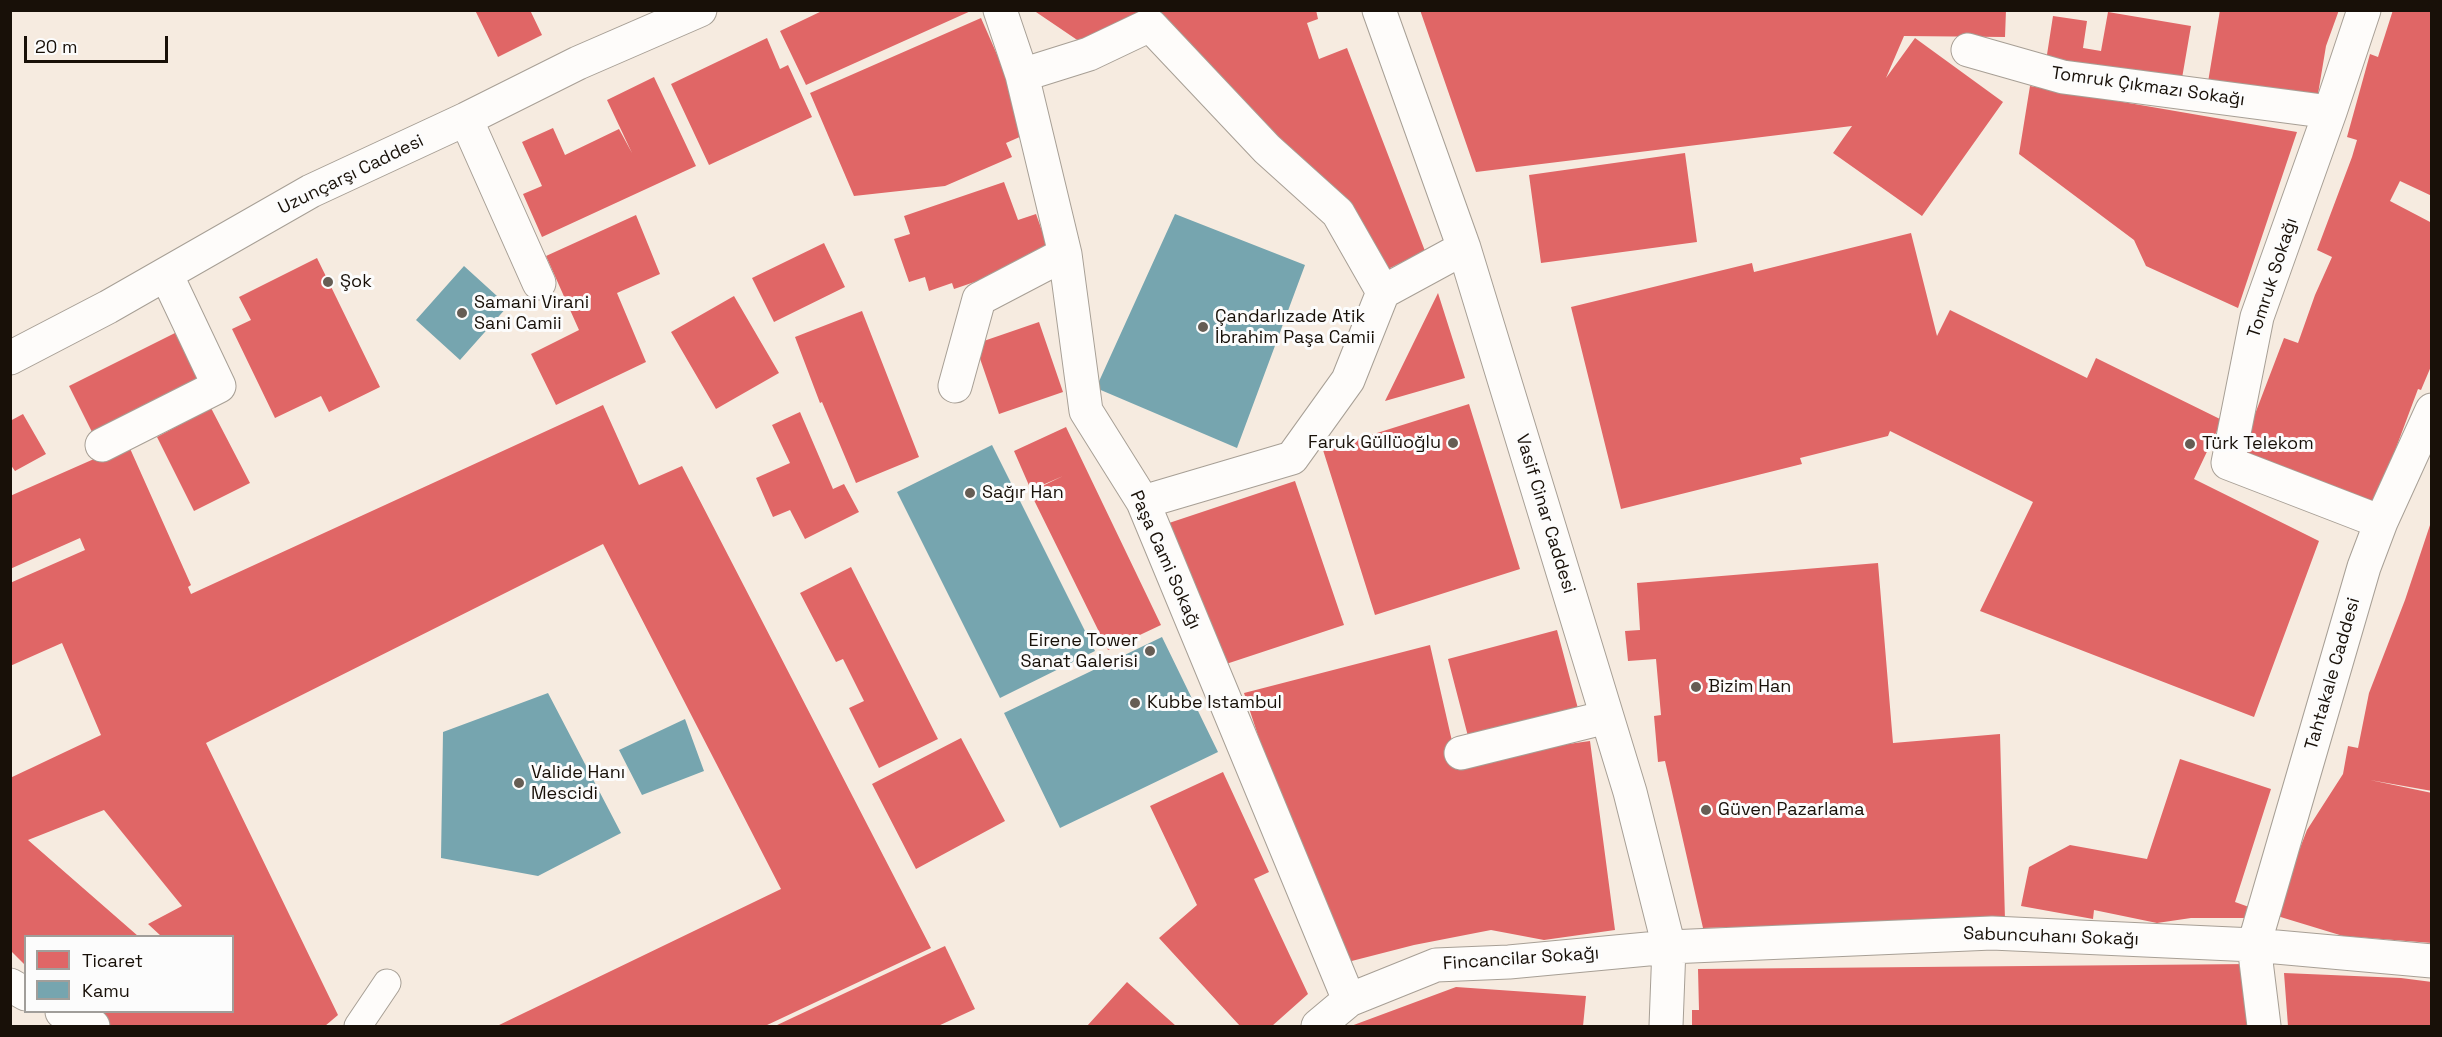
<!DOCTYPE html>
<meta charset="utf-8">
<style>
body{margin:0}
#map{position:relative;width:2442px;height:1037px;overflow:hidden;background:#f6ebe0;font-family:"Space Grotesk",sans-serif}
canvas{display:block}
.frame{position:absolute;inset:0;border:12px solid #181008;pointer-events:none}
.legend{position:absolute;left:24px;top:935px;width:210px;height:78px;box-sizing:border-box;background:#fcfcfc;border:2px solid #a19e9a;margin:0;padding:8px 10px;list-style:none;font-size:18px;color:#181008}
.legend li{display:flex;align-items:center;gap:12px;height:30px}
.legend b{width:30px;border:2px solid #a19e9a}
.scale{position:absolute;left:24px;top:36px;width:144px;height:27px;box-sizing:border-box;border:3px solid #181008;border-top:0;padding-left:8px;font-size:18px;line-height:21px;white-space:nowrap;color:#181008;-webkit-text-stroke:4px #fcfcfc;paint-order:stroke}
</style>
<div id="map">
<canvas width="2442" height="1037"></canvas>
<div class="frame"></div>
<ul class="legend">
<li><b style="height:16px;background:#e06666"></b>Ticaret</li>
<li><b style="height:16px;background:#76a5af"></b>Kamu</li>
</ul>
<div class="scale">20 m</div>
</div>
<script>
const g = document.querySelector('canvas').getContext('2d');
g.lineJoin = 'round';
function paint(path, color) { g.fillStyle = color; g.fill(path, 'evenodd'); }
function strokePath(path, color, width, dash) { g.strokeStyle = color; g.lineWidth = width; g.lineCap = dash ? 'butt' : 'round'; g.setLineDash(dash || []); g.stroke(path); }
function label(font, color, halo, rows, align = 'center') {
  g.font = font + ' "Space Grotesk",sans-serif'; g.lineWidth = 6; g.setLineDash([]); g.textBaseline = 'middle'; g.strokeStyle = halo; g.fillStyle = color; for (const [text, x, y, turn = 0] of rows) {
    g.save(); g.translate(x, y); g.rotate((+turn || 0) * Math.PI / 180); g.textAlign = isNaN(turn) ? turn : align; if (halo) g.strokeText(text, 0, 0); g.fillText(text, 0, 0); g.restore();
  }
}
const shops = new Path2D(`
 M 475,10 L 530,10 L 542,35 L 498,57 Z
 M 824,10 L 973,10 L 806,85 L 780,31 Z
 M 1033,10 L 1316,10 L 1318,19 L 1307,23 L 1319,59 L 1347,48 L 1425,251 L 1384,271 L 1153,18 L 1092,50 Z
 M 1420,10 L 2006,10 L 2005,37 L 1904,36 L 1886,78 L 1915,38 L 2003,102 L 1922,216 L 1833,153 L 1852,126 L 1476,172 Z
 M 2220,10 L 2339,10 L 2326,46 L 2317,100 L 2208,82 Z
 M 2393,10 L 2432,10 L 2432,196 L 2400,181 L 2390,201 L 2432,223 L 2432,364 L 2421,390 L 2418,389 L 2374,507 L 2239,456 L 2284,338 L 2298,343 L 2315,295 L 2332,257 L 2317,250 L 2352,157 L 2357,140 L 2347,137 L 2370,54 L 2378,57 Z
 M 2108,12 L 2191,26 L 2181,84 L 2046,61 L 2053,16 L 2087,21 L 2083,48 L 2101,51 Z
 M 981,18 L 1031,132 L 1006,143 L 1012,157 L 945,186 L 854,196 L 810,93 Z
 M 767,38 L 780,69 L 788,65 L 812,117 L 709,165 L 671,84 Z
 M 654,77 L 696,166 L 542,237 L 523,194 L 542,186 L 522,142 L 553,128 L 565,155 L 619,129 L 632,153 L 607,100 Z
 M 2030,86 L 2297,132 L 2238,308 L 2146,266 L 2134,240 L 2019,154 Z
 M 1685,153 L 1697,242 L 1541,263 L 1529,175 Z
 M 1004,182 L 1018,220 L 1036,214 L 1051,256 L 954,289 L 952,283 L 929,291 L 925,277 L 909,282 L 894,239 L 910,234 L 904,216 Z
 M 636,215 L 660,274 L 617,293 L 646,362 L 556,405 L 531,354 L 579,330 L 546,256 Z
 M 1911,233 L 1937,336 L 1950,310 L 2087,378 L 2096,358 L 2222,420 L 2194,479 L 2319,541 L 2254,717 L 1980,611 L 2033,502 L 1890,431 L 1888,436 L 1800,458 L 1802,464 L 1621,509 L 1571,307 L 1752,263 L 1754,272 Z
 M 824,243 L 845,287 L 774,322 L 752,278 Z
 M 317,258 L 380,387 L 329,412 L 321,396 L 275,418 L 232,329 L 251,320 L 239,297 Z
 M 1438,293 L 1465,378 L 1385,401 Z
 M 734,296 L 779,373 L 716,409 L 671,332 Z
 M 862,311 L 919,457 L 856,483 L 822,402 L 820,403 L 795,337 Z
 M 1039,322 L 1063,392 L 999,414 L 975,344 Z
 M 175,333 L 203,386 L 96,440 L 69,386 Z
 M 1469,404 L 1520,569 L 1375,615 L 1323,450 Z
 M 603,405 L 639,485 L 682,466 L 931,948 L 765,1026 L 497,1026 L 781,889 L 603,544 L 206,743 L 338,1015 L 325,1026 L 100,1026 L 68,1012 L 232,1012 L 232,936 L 161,936 L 148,924 L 182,906 L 104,810 L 28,840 L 138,936 L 26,936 L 26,966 L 10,950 L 10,778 L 101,735 L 62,643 L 10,666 L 10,583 L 85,550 L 80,538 L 10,569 L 10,496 L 128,444 L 191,585 L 188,587 L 191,594 Z
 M 211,408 L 250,483 L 194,511 L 157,437 Z
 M 800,412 L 833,489 L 844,484 L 859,512 L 805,539 L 790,510 L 773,517 L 756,478 L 790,463 L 772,425 Z
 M 23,414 L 46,454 L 15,471 L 10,464 L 10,421 Z
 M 1066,427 L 1161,625 L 1108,650 L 1030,492 L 1063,476 L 1031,490 L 1014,451 Z
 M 1295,481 L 1344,625 L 1214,668 L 1166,524 Z
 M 2432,519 L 2432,791 L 2370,780 L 2432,793 L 2432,943 L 2343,936 L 2274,915 L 2307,830 L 2343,774 L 2348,746 L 2358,748 L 2369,693 L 2405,600 Z
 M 1878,563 L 1893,743 L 2000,734 L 2005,920 L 1703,928 L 1665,761 L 1658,762 L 1654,716 L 1661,715 L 1656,659 L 1628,661 L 1625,631 L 1640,630 L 1637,583 Z
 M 851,567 L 938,739 L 879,768 L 849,708 L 864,701 L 843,659 L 836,662 L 800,593 Z
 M 1557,630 L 1580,716 L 1470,744 L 1448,659 Z
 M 1430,645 L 1457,763 L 1518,751 L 1590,741 L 1615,930 L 1544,940 L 1491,930 L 1414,945 L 1340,964 L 1282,808 L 1244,693 Z
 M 961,738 L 1005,821 L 916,869 L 872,784 Z
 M 2180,759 L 2271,789 L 2235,902 L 2249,907 L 2245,918 L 2191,918 L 2157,923 L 2094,910 L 2093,919 L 2021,906 L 2029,867 L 2070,845 L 2147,859 Z
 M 1223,772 L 1269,872 L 1254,879 L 1308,994 L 1272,1026 L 1240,1026 L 1159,938 L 1197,905 L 1150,806 Z
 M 945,946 L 975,1009 L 938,1026 L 775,1026 Z
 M 2249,964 L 2249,1026 L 1692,1026 L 1692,1010 L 1699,1010 L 1698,969 Z
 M 2284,973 L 2401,978 L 2432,982 L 2432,1026 L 2288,1026 Z
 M 1127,982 L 1176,1026 L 1087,1026 Z
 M 1456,987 L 1586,996 L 1583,1026 L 1351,1026 Z`);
const public = new Path2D(`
 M 1175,214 L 1305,265 L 1237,448 L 1096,388 Z
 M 464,266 L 508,306 L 460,360 L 416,320 Z
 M 992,445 L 1095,651 L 1000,698 L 897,492 Z
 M 1162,637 L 1218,752 L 1060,828 L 1004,713 Z
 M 548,693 L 621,833 L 538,876 L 441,858 L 443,732 Z
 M 685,719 L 704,771 L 642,795 L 619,750 Z`);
const service = new Path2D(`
 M 358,1026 L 387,983`);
const pedestrian = new Path2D(`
 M 1000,10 L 1022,75 L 1065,254 L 1086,411 L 1143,502 L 1349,1000
 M 1379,10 L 1464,248 L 1630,792 L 1669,947 L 1666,1026
 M 2364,10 L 2330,112 L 2257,317 L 2228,463 L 2381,522
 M 1968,50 L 2063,77 L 2330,112
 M 1022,75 L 1089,54 L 1150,25 L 1267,149 L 1338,213 L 1383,292
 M 955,386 L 979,299 L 1065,254
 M 1143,502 L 1292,458 L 1348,380 L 1383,292 L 1464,248
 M 1461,753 L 1607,717
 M 10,985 L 26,994
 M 62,1012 L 93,1026
 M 1318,1026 L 1349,1000 L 1436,965 L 1509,962 L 1669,947 L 1992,933 L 2254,945 L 2432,961
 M 2264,1026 L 2254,945 L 2364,567 L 2381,522 L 2432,410`);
const minor = new Path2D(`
 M 466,119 L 539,283
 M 10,358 L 108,307 L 311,191 L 466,119 L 578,63 L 700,10
 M 102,445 L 219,386 L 166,274`);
const markers = [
 [328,282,6,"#665d54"],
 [462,313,6,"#665d54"],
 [1203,327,6,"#665d54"],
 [1453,443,6,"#665d54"],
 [2190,444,6,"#665d54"],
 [970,493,6,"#665d54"],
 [1150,651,6,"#665d54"],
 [1696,687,6,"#665d54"],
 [1135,703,6,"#665d54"],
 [519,783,6,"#665d54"],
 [1706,810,6,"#665d54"]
];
const streetNames = [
 ["Tomruk Çıkmazı Sokağı",2148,87,8],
 ["Uzunçarşı Caddesi",351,175,-26],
 ["Tomruk Sokağı",2273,278,-72],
 ["Vasif Cinar Caddesi",1545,514,73],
 ["Paşa Cami Sokağı",1165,560,66],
 ["Tahtakale Caddesi",2333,674,-74],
 ["Sabuncuhanı Sokağı",2051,937,2],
 ["Fincancilar Sokağı",1521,959,-4]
];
const poiNames = [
 ["Şok",340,282],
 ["Samani Virani",474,303],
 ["Sani Camii",474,324],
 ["Çandarlızade Atik",1215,317],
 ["İbrahim Paşa Camii",1215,338],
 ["Faruk Güllüoğlu",1441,443,"right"],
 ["Türk Telekom",2202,444],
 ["Sağır Han",982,493],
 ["Eirene Tower",1138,641,"right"],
 ["Sanat Galerisi",1138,662,"right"],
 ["Bizim Han",1708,687],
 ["Kubbe Istambul",1147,703],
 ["Valide Hanı",531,773],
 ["Mescidi",531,794],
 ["Güven Pazarlama",1718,810]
];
paint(shops, '#e06666');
paint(public, '#76a5af');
strokePath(service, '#a79f95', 29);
strokePath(pedestrian, '#a79f95', 35);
strokePath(minor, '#a79f95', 35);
strokePath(service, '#fefcfa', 27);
strokePath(pedestrian, '#fefcfa', 33);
strokePath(minor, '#fefcfa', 33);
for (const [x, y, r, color] of markers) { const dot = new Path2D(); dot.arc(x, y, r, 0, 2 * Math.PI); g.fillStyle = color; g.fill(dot); strokePath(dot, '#fcfcfc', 2); }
label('18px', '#181008', '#fcfcfc', streetNames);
label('18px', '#181008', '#fcfcfc', poiNames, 'left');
</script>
